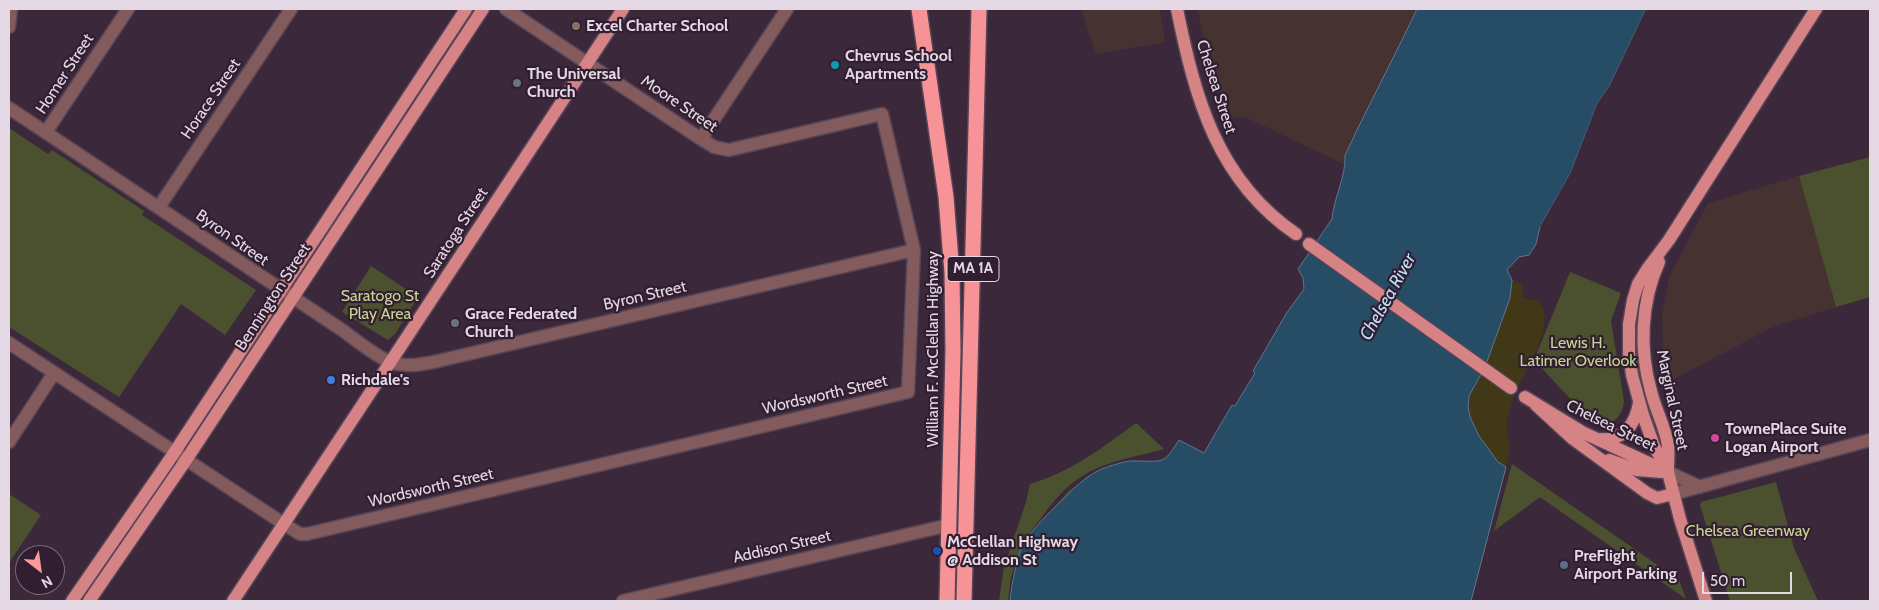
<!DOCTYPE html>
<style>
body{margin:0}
#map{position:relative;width:1879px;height:610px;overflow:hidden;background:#3b293b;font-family:Cabin,sans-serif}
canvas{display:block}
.frame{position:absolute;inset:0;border:10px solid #e4d8e4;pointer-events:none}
.north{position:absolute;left:15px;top:545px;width:50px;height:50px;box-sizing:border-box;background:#311f31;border:1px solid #796979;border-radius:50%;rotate:150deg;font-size:14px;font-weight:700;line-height:20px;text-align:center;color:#e4d8e4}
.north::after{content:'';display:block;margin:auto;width:18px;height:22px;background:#f59b98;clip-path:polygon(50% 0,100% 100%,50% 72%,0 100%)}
.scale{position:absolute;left:1702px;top:572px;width:90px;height:22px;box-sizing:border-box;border:2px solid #e4d8e4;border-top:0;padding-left:6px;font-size:15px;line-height:18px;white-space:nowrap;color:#e4d8e4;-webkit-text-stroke:4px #311f31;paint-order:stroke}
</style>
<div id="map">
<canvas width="1879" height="610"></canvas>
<div class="frame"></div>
<div class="north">N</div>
<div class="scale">50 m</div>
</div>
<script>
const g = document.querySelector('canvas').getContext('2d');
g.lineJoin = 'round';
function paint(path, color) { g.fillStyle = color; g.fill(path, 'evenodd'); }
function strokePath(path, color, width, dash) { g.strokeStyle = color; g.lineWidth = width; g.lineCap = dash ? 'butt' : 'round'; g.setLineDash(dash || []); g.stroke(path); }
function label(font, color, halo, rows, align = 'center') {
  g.font = font + ' Cabin,sans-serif'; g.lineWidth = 4.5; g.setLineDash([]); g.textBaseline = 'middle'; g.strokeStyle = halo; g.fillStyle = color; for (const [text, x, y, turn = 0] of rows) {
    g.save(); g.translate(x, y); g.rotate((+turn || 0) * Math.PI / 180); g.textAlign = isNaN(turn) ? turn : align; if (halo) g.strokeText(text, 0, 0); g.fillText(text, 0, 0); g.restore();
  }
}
const industrial = new Path2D(`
 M 1081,9 L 1160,9 L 1165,42 L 1096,54 Z
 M 1197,9 L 1417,9 L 1346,165 L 1247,118 L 1229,116 L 1215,82 Z
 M 1799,176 L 1836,307 L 1773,327 L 1672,380 L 1663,351 L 1662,315 L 1670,275 L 1708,203 Z`);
const green = new Path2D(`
 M 9,128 L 48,154 L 52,150 L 144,211 L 142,215 L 256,290 L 225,335 L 181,304 L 119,397 L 9,327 Z
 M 1870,157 L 1870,297 L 1836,307 L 1799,176 Z
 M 371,266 L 418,297 L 395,334 L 388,340 L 342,312 Z
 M 1570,272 L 1621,293 L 1611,321 L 1624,401 C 1621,421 1611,427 1592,422 L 1534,360 Z
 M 1136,423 L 1164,449 C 1103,465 1078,465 1040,520 C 1036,525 1031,530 1029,535 L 1069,491 L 1099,471 L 1129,462 L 1156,462 L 1168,457 L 1010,601 L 1019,553 L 1011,577 L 1008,601 L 999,601 L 1004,567 L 1026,502 L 1030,484 C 1069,473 1104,447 1136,423 Z
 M 1512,464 L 1679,580 L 1686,599 L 1540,497 L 1494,531 Z
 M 1776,482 L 1794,548 L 1818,601 L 1730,601 L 1700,505 L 1701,502 Z
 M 9,494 L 41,515 L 9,563 Z`);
const sand = new Path2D(`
 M 1512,280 L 1522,284 L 1523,298 L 1539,301 C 1557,324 1526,369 1516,392 C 1512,402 1506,419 1507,429 C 1508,445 1513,450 1506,467 C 1490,457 1468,426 1468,406 C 1468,392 1480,381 1485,368 C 1488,361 1489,353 1492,346 C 1500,323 1509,304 1512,280 Z`);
const water = new Path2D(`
 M 1417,9 L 1646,9 L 1610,85 L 1597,104 L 1571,172 L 1540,227 L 1536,244 L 1529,255 L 1519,257 L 1507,270 L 1512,280 L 1510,298 L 1485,367 L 1469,396 L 1468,406 L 1470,417 L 1479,436 L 1498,462 L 1506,467 L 1471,601 L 1010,601 C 1011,589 1017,555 1023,545 C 1031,531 1043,519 1055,507 C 1072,491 1086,473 1110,466 C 1117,464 1128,460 1136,461 C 1164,461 1163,465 1179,440 L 1204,453 L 1232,405 L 1235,406 L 1255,373 L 1253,371 L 1286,314 L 1304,289 L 1303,278 L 1298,269 L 1332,219 C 1334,197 1346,177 1345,155 C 1368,106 1394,58 1417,9 Z`);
const pier = new Path2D(`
 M 1646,9 L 1649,9 L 1613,86 L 1599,105 L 1573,173 L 1543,227 L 1540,227 L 1571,172 L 1597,104 L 1610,85 Z`);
const minor = new Path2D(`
 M 9,27 L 11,9
 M 9,108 L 345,332 C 357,341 378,358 391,362 C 406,368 424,364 438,361 L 914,250
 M 46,132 L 128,9
 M 701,139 L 787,9
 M 159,207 L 291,9
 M 9,343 L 284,524 L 300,534 L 307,534 L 908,392 L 914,250 L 882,114 L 729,150 L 714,147 L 701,139 L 506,9
 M 9,442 L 54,373
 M 1668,472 L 1700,487
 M 1673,494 L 1870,440
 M 623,601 L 949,525`);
const major = new Path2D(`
 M 1177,9 C 1195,98 1217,180 1296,234
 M 1309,244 L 1511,388
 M 1659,262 C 1641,302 1639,349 1651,391 C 1655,409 1666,428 1668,446 C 1669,454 1668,462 1668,469
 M 1525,397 L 1584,433 L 1668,472
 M 1536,405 L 1573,439 L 1647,493 L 1657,498 L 1673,494
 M 1597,439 C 1623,442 1635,426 1639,403
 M 1609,460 L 1637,470 L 1662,472
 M 72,601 L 168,462 L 466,9
 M 89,601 L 186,460 L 483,9
 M 233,601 L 623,9
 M 1706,601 L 1680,519 L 1668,472 L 1654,446 L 1643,415 L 1632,375 L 1629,353 L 1629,324 L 1633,300 L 1638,284 L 1648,268 L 1669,240 L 1816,9`);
const highway = new Path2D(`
 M 919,9 L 946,197 L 952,273 L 953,351 L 947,601
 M 964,601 L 979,9`);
const markers = [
 [576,26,5,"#8d6e63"],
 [835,65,5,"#0f9aa8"],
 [517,83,5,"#6b7280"],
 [455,323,5,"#6b7280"],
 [331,380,5,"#3f7fe0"],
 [1715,438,5,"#d1479c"],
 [937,551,5,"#1a4fb4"],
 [1564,565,5,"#5c6f8a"]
];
const shields = [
 [973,269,52]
];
const shieldNames = [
 ["MA 1A",973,269]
];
const poiNames = [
 ["Excel Charter School",586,26],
 ["Chevrus School",845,56],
 ["Apartments",845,74],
 ["The Universal",527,74],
 ["Church",527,92],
 ["Grace Federated",465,314],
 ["Church",465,332],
 ["Richdale's",341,380],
 ["TownePlace Suite",1725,429],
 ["Logan Airport",1725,447],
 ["McClellan Highway",947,542],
 ["@ Addison St",947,560],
 ["PreFlight",1574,556],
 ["Airport Parking",1574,574]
];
const streetNames = [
 ["Homer Street",65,74,-57],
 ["Chelsea Street",1216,87,72],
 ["Horace Street",211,99,-56],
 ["Moore Street",679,104,34],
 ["Saratoga Street",456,233,-57],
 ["Byron Street",232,238,35],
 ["Byron Street",645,296,-13],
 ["Bennington Street",273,297,-57],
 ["William F. McClellan Highway",933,349,-90],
 ["Wordsworth Street",825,395,-13],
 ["Marginal Street",1672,400,78],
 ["Chelsea Street",1611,426,26],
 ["Wordsworth Street",431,488,-13],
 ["Addison Street",782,547,-13]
];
const parkNames = [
 ["Saratogo St",380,296],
 ["Play Area",380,314],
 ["Lewis H.",1578,343],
 ["Latimer Overlook",1578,361],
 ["Chelsea Greenway",1748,531]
];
const waterNames = [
 ["Chelsea River",1388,297,-61]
];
paint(industrial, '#463230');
paint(green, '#4b512e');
paint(sand, '#403817');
paint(water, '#274c66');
strokePath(water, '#60768c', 1);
paint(pier, '#3b293b');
strokePath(minor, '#564556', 15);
strokePath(major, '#564556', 15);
strokePath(highway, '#564556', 18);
strokePath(minor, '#845b5c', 12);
strokePath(major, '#d68386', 12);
strokePath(highway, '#f79396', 15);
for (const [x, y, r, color] of markers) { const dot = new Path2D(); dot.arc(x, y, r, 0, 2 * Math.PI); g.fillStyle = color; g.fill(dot); strokePath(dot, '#311f31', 2); }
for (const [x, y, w] of shields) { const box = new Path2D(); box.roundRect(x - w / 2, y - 12.5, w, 25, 4); g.fillStyle = '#311f31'; g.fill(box); strokePath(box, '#e4d8e4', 1); }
label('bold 15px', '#e4d8e4', null, shieldNames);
label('bold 16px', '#e4d8e4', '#311f31', poiNames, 'left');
label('16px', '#e4d8e4', '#311f31', streetNames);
label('16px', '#c8d591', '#311f31', parkNames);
label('italic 18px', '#badffa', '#311f31', waterNames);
</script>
